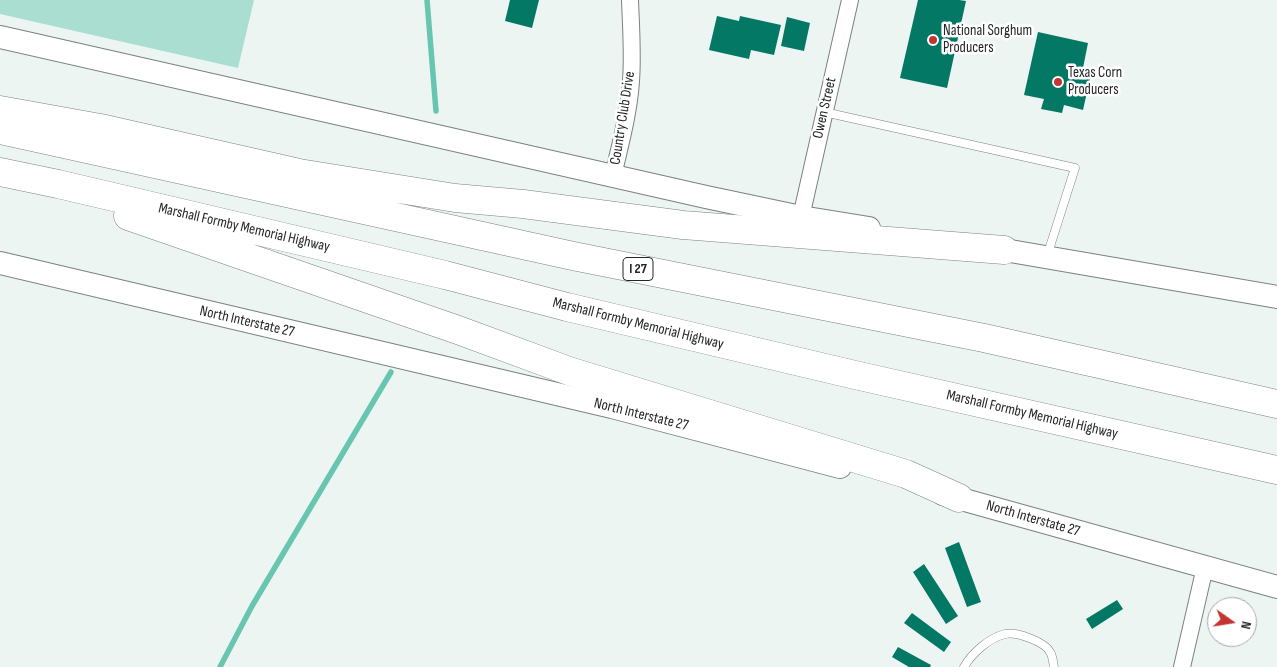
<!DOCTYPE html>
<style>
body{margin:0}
#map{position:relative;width:1277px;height:667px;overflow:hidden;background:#edf5f3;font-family:"Sofia Sans Condensed",sans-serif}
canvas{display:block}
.north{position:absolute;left:1207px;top:597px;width:50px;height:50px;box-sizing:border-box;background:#fff;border:1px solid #a7a8a8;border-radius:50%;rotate:103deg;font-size:14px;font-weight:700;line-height:20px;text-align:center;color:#232625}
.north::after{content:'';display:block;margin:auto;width:18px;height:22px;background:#c33532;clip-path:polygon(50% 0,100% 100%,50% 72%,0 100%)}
</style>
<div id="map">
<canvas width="1277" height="667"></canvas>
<div class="north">N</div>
</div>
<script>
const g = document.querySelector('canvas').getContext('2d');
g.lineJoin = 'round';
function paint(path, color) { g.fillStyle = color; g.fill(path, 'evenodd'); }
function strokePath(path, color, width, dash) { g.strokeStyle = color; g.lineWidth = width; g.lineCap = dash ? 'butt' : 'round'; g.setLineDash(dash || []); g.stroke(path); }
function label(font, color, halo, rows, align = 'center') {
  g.font = font + ' "Sofia Sans Condensed",sans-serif'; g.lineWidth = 5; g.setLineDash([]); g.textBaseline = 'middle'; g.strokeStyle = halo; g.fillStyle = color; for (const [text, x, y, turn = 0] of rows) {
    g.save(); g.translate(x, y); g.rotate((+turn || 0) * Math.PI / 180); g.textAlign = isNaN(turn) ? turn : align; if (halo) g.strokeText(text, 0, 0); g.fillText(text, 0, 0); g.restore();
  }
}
const green = new Path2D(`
 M 0,0 L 254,0 L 238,68 L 0,14 Z`);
const stream = new Path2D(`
 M 427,0 L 436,111
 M 220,667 L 252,606 L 391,372`);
const building = new Path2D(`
 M 510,0 L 539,0 L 532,28 L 505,21 Z
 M 918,0 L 959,0 L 966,1 L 947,88 L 900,78 Z
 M 717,16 L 739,21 L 740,16 L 781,25 L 774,55 L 751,50 L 749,59 L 709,50 Z
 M 787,17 L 810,23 L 804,51 L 781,46 Z
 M 1038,32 L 1088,43 L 1083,68 L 1092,70 L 1083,110 L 1064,105 L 1062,113 L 1041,109 L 1044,99 L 1024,95 Z
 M 959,542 L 981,602 L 967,607 L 945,548 Z
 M 924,564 L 958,616 L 946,624 L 913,572 Z
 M 1117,600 L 1123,609 L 1092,629 L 1086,619 Z
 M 912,613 L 951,642 L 944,652 L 904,623 Z
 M 898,647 L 931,665 L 930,667 L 909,667 L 892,657 Z`);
const service = new Path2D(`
 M 824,112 L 1075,168 L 1047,256
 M 964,667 C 972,653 989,638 1005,634 C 1016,631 1045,642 1050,652 C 1053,656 1053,663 1054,667`);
const minor = new Path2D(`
 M 613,176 C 620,145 629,113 631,81 C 633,54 631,27 630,0
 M 801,217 L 850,0
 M 1182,667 L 1205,567`);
const secondary = new Path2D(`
 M 0,37 L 706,197 L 801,217 L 869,228
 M 987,247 L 1277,297
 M 0,263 L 612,407 L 840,467
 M 943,494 L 1277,587`);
const motorway = new Path2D(`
 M 0,110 L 100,128 L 299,173 L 455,198 L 523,204 L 683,225 L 1004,250
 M 0,130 L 573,256 L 984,338 L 1277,404
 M 0,172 L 58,184 L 445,275 L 567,307 L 855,375 L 1277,470
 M 128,216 L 458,330 L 569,371 L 906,474 L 959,498`);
const markers = [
 [933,40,5,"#c33532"],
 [1058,82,5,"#c33532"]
];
const shields = [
 [638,269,30]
];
const shieldNames = [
 ["I 27",638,269]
];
const poiNames = [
 ["National Sorghum",943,31],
 ["Producers",943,48],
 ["Texas Corn",1068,73],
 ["Producers",1068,90]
];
const streetNames = [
 ["Owen Street",825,108,-77],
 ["Country Club Drive",623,118,-81],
 ["Marshall Formby Memorial Highway",244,228,13],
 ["North Interstate 27",247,322,13],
 ["Marshall Formby Memorial Highway",638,324,14],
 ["North Interstate 27",641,415,14],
 ["Marshall Formby Memorial Highway",1032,415,13],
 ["North Interstate 27",1033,519,16]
];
paint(green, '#a9ded0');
strokePath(stream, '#68c5af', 5.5);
paint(building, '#037865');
strokePath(service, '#7a8280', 9);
strokePath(minor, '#7a8280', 18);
strokePath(secondary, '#7a8280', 24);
strokePath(motorway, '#7a8280', 29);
strokePath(service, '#fff', 8);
strokePath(minor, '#fff', 16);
strokePath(secondary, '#fff', 22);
strokePath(motorway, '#fff', 28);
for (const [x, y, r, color] of markers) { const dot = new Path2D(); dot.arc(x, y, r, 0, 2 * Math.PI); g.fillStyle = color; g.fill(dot); strokePath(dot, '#fff', 2); }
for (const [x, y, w] of shields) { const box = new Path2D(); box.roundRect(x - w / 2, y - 11.5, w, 23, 4); g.fillStyle = '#fff'; g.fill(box); strokePath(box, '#232625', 1); }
label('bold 14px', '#232625', null, shieldNames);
label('15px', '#232625', '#fff', poiNames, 'left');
label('15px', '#232625', '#fff', streetNames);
</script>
